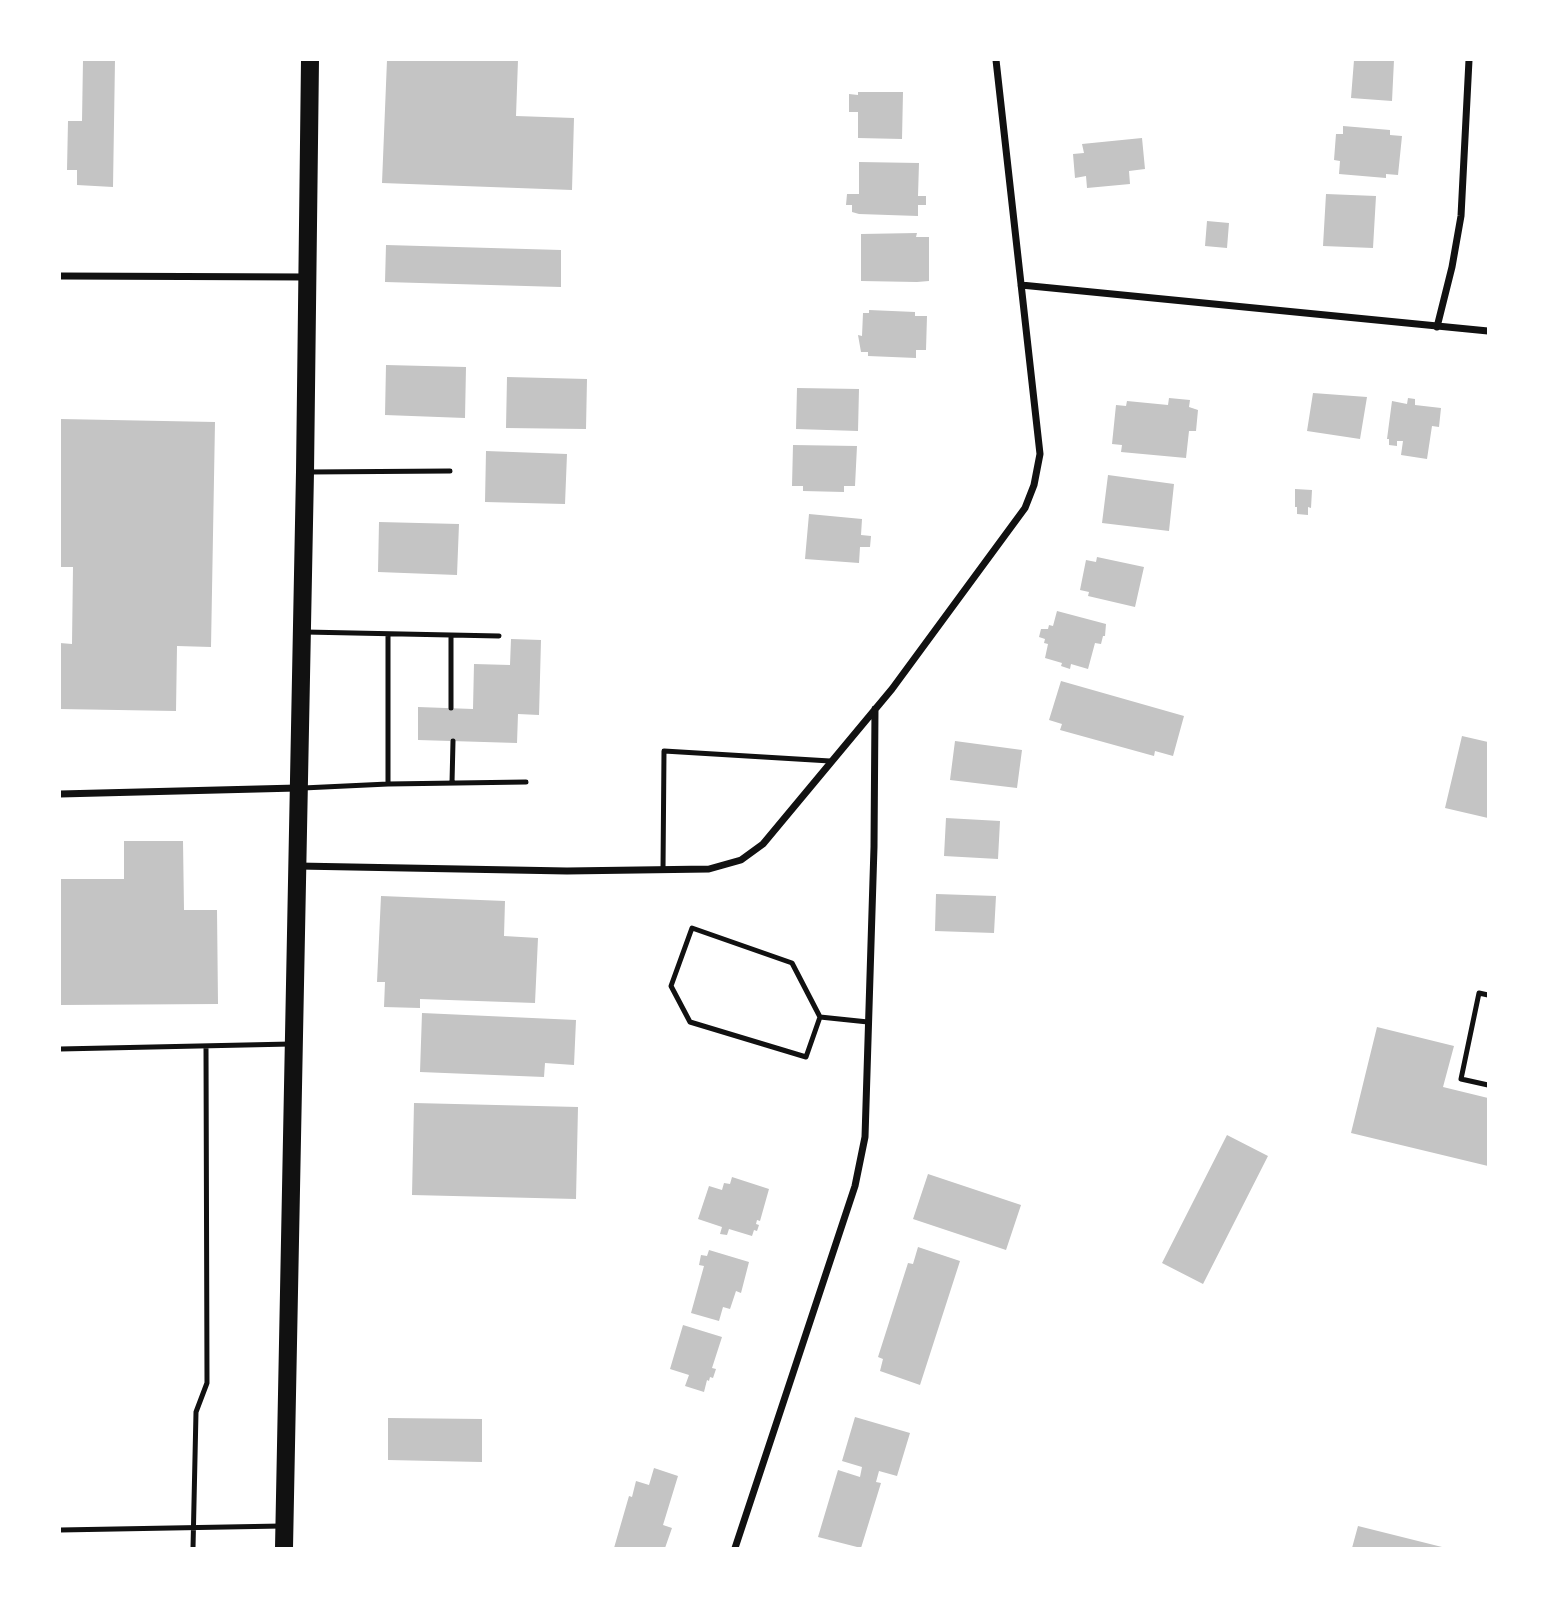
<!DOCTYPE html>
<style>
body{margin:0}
#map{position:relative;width:1548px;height:1608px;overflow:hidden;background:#fff;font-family:"Public Sans",sans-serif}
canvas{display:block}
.frame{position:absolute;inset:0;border:61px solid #fff;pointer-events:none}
</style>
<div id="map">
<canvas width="1548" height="1608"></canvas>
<div class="frame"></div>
</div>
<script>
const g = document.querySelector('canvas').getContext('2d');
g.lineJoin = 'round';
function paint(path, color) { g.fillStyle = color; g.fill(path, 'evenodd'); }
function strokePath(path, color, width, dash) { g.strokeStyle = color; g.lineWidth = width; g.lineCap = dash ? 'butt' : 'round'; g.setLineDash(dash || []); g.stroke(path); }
const building = new Path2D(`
 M 83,60 L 115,60 L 113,187 L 77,185 L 77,170 L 67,170 L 68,121 L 82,121 Z
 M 387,60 L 518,60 L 516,116 L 574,118 L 572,190 L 382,183 Z
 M 1354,60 L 1394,60 L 1392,101 L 1351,98 Z
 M 858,92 L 903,92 L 902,139 L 858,138 L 858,112 L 849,112 L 849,94 L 858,95 Z
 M 1343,126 L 1390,130 L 1390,135 L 1402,136 L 1398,175 L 1386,174 L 1386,178 L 1339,174 L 1340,161 L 1334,160 L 1336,134 L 1343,134 Z
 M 1142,138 L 1145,169 L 1129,171 L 1130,184 L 1087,188 L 1086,176 L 1075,178 L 1073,154 L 1084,153 L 1082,144 Z
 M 859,162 L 919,163 L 918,196 L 926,196 L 926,205 L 918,205 L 918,216 L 859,214 L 852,212 L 852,205 L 846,205 L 847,194 L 859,194 Z
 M 1326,194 L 1376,196 L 1373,248 L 1323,246 Z
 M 1207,221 L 1229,223 L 1227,248 L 1205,246 Z
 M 917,233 L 916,237 L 929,237 L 929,281 L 917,282 L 861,281 L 861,234 Z
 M 386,245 L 561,250 L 561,287 L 385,282 Z
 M 869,310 L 915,312 L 915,316 L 927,316 L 926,350 L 916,350 L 916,358 L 868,356 L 868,352 L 861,352 L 858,335 L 862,336 L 863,313 L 869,313 Z
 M 386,365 L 466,367 L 465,418 L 385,415 Z
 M 507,377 L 587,379 L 586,429 L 506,428 Z
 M 797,388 L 859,389 L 858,431 L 796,429 Z
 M 1313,393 L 1367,397 L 1360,439 L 1307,431 Z
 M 1169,398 L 1190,400 L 1189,407 L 1198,410 L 1196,431 L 1189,431 L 1186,458 L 1121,452 L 1122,445 L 1112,444 L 1116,405 L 1126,406 L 1127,401 L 1168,405 Z
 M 1408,398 L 1415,399 L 1415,405 L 1441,408 L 1439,427 L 1432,426 L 1427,459 L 1401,455 L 1403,441 L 1397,441 L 1397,446 L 1389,445 L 1389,439 L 1387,439 L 1392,401 L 1407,404 Z
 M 60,419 L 215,422 L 211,647 L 177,646 L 176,711 L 60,709 L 60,643 L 72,644 L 73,567 L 60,567 Z
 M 793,445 L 857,446 L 855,486 L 844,486 L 844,492 L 803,491 L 803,486 L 792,486 Z
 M 486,451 L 567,454 L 565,504 L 485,502 Z
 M 1108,475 L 1174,484 L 1169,531 L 1102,523 Z
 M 1295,489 L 1312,490 L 1311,508 L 1308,507 L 1308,515 L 1297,514 L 1297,507 L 1295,507 Z
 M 809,514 L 862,519 L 861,535 L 871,536 L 870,547 L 860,547 L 859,563 L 805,559 Z
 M 379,522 L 459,524 L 457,575 L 378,572 Z
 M 1097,557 L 1144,567 L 1135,607 L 1088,596 L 1089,592 L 1080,590 L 1086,560 L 1096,562 Z
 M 1057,611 L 1106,624 L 1105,636 L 1103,636 L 1101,644 L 1095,643 L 1088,669 L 1071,664 L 1070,669 L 1061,666 L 1062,663 L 1045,658 L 1048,644 L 1044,643 L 1045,639 L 1039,637 L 1041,629 L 1048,629 L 1049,625 L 1053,626 Z
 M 511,639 L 541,640 L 539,715 L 518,714 L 517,743 L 418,740 L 418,707 L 473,709 L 474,664 L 510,665 Z
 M 1061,681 L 1184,716 L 1173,756 L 1155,751 L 1154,756 L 1060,730 L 1062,724 L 1049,720 Z
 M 1462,736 L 1488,742 L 1488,818 L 1445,808 Z
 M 955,741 L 1022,750 L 1017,788 L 950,780 Z
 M 946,818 L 1000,821 L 998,859 L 944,856 Z
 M 124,841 L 183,841 L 184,910 L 217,910 L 218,1004 L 60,1005 L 60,879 L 124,879 Z
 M 936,894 L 996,896 L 994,933 L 935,931 Z
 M 381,896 L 505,901 L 504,936 L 538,938 L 535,1003 L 420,999 L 420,1008 L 384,1007 L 385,982 L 377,982 Z
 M 422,1013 L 576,1020 L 574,1065 L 545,1063 L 544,1077 L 420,1072 Z
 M 1377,1027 L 1454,1046 L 1443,1087 L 1488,1098 L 1488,1166 L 1351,1133 Z
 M 414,1103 L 578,1107 L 576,1199 L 412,1195 Z
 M 1227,1135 L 1268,1156 L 1203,1284 L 1162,1263 Z
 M 928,1174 L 1021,1205 L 1006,1250 L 913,1219 Z
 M 732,1177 L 769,1189 L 760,1221 L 757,1220 L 756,1224 L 759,1225 L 757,1231 L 754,1230 L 752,1236 L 729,1229 L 727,1235 L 720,1234 L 722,1227 L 698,1219 L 709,1186 L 722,1190 L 724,1183 L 730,1184 Z
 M 918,1247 L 960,1261 L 920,1385 L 880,1371 L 883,1359 L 878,1357 L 908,1263 L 913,1264 Z
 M 709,1250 L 749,1262 L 741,1293 L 736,1291 L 730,1309 L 723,1307 L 719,1321 L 691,1313 L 704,1266 L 699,1265 L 701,1255 L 707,1256 Z
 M 683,1325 L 722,1337 L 712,1368 L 716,1369 L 713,1378 L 710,1377 L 709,1381 L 707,1380 L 704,1392 L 685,1386 L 689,1375 L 670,1369 Z
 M 855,1417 L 910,1433 L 897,1476 L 879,1471 L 876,1482 L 881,1483 L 861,1548 L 818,1537 L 838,1470 L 860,1477 L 862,1467 L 842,1461 Z
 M 388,1418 L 482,1419 L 482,1462 L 388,1460 Z
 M 654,1468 L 678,1476 L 663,1525 L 672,1528 L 665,1548 L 614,1548 L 629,1496 L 632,1497 L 636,1481 L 649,1485 Z
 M 1358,1526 L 1446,1548 L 1352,1548 Z`);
const service = new Path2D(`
 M 309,472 L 450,471
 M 305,632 L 499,636
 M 451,636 L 451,708
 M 452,783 L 453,741
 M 388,784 L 526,782
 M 303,788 L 388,784 L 388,634
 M 663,870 L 664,751 L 830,761
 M 1488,995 L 1479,993 L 1461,1079 L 1488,1085
 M 820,1017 L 792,963 L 692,928 L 671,986 L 690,1022 L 806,1057 L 820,1017 L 868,1022
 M 60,1049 L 291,1044
 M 60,1530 L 282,1526
 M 193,1548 L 196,1412 L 207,1383 L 206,1046`);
const minor = new Path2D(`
 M 60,276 L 306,277
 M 1021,285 L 1488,331
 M 1437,327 L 1452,267 L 1461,216 L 1469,60
 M 60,794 L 297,788
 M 298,866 L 567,871 L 709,869 L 741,860 L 763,844 L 892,689 L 1025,508 L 1034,485 L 1040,454 L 996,60
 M 735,1548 L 855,1186 L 865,1137 L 874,847 L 875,709`);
const primary = new Path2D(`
 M 284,1548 L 305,472 L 310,60`);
paint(building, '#c4c4c4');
strokePath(service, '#111', 5);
strokePath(minor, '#111', 7);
strokePath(primary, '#111', 18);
</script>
